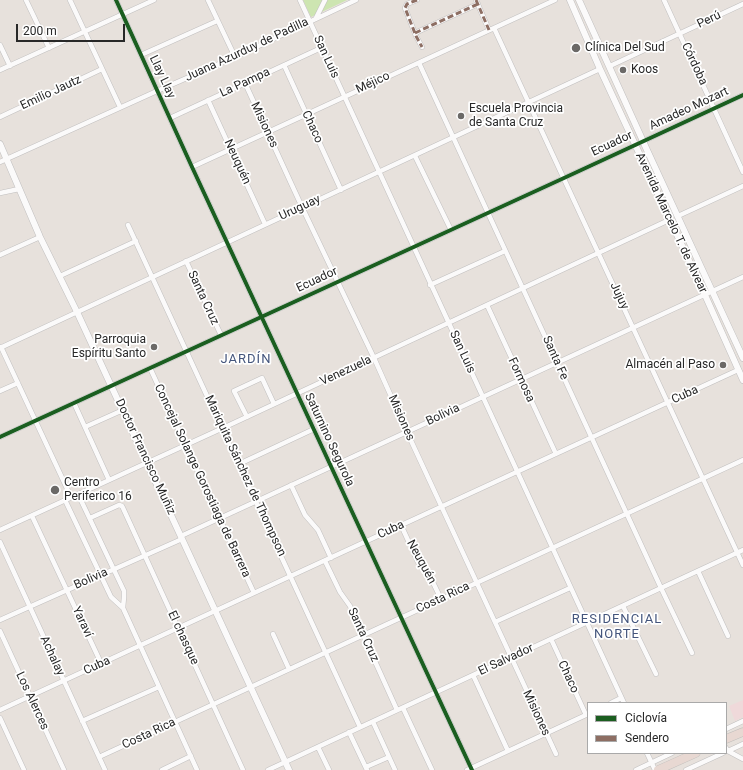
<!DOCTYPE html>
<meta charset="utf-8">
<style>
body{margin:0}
#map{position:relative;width:743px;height:770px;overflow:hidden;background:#e7e1dc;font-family:Roboto,sans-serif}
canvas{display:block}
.legend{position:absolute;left:587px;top:702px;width:140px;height:52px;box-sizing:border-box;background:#fff;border:1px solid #a9a9a9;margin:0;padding:5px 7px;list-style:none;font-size:12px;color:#282828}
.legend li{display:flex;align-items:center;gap:8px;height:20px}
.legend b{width:20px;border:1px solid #a9a9a9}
.scale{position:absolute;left:16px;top:24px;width:109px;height:18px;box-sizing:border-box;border:2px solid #282828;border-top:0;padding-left:5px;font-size:12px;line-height:14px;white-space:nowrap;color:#282828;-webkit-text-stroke:3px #fff;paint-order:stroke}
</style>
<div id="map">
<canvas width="743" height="770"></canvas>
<ul class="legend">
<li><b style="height:5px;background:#1b5e20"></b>Ciclovía</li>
<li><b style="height:5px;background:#8d6e63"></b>Sendero</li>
</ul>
<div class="scale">200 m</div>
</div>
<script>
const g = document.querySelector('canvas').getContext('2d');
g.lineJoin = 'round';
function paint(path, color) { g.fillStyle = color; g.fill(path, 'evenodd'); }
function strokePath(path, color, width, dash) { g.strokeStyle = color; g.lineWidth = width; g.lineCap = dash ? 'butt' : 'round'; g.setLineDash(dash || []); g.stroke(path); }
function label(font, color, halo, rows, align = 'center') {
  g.font = font + ' Roboto,sans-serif'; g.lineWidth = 3.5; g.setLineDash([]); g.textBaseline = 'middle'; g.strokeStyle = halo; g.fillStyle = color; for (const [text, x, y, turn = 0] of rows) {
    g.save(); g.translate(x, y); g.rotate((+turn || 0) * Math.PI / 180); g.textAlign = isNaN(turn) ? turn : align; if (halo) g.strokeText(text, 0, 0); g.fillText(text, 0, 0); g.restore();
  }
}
const medical = new Path2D(`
 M 743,700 L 743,717 L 735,721 L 729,706 Z`);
const green = new Path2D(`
 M 303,0 L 347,0 L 311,17 Z`);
const street = new Path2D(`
 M 26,0 L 49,48
 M 70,0 L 120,107
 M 116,0 L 192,167 L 472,770
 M 208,0 L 235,57
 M 300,0 L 624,703
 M 417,0 L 407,4 L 405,8 L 416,36 L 422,47
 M 476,0 L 489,30
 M 664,0 L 743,172
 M 316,18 L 325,0
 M 494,28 L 743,565
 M 415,33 L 478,4
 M 0,45 L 10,66
 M 141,55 L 217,21
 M 419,63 L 488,213 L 661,588 L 692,653
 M 284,65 L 341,190
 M 610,66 L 743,4
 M 0,70 L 154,0
 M 245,83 L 302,207 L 374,358 L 407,432 L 556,754
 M 208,100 L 265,224
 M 0,117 L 102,69
 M 170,118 L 321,48
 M 415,156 L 451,230
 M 0,162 L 157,91 L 235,57 L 356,0
 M 192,167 L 555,0
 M 0,193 L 19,189
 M 678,216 L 743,186
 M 128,225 L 360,727
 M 0,255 L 40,237
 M 186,261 L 221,335
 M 60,276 L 136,241
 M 430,285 L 505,251
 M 487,305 L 556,454
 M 1,347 L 71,497
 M 0,348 L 600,69
 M 150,368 L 254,593
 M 0,391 L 18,383
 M 74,403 L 109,480
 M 247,417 L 234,391 L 262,378 L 274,404
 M 85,427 L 123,410
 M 0,437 L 564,178 L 743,95
 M 239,464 L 314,429
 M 291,485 L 305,515 L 318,530 L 331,558
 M 78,494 L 124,591 L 124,597 L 123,608
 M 65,500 L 111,597 L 123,608 L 197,770
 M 32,516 L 101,663
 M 90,518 L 119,505 L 122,506 L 123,508 L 243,770
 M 401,525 L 418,562 L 427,570 L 441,599
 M 0,530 L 223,428 L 669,220
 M 181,536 L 743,277
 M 0,542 L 105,770
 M 325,561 L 340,592 L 350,606 L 397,710
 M 698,571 L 728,636
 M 623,606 L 656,674
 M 0,620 L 182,539
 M 495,622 L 570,588
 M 0,631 L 64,770
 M 273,634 L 289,669
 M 551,639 L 586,715
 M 473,675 L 508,751
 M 611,703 L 621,698
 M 403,708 L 432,770
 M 0,710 L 738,370
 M 0,718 L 24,770
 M 82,721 L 159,687
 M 373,722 L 395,770
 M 726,729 L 743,721
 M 349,732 L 367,770
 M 318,747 L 329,770
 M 726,748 L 728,751 L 743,759
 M 728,751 L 743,744
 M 647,753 L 655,770
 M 99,757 L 743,460
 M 366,767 L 389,757
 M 162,770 L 191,756
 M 268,770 L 743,550
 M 467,770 L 588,714
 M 636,770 L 672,753
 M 686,770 L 723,753`);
const secondary = new Path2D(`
 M 570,0 L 600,69 L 705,295 L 743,380
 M 579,0 L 647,150 L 743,358
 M 0,144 L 40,237 L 77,312 L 289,770`);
const highway = new Path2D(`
 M 726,739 L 743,732
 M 658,770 L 696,753`);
const quiet = new Path2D(`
 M 417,0 L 407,4 L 405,8 L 416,36 L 422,47
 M 476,0 L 489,30
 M 415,33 L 478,4`);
const cycleway = new Path2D(`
 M 116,0 L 192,167 L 472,770
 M 0,437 L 564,178 L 743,95`);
const markers = [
 [576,48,5,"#6b6967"],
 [623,70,4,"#6b6967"],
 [461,116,4,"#6b6967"],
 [154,347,4,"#6b6967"],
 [723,365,4,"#6b6967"],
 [55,490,5,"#6b6967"]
];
const streetNames = [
 ["Perú",709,20,-25],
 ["Juana Azurduy de Padilla",247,50,-25],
 ["San Luis",326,57,65],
 ["Córdoba",694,64,65],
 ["Llay Llay",162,77,65],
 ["La Pampa",245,83,-25],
 ["Méjico",373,83,-25],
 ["Emilio Jautz",51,93,-25],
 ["Amadeo Mozart",689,109,-25],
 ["Misiones",264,125,65],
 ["Chaco",312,127,65],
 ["Ecuador",612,144,-25],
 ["Neuquén",237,162,65],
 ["Uruguay",300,208,-25],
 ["Avenida Marcelo T. de Alvear",671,223,65],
 ["Ecuador",317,280,-25],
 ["Jujuy",619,296,65],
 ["Santa Cruz",203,298,65],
 ["San Luis",462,352,65],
 ["Santa Fe",555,358,66],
 ["Venezuela",346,371,-25],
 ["Formosa",521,380,65],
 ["Cuba",685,395,-25],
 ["Bolivia",443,415,-25],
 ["Misiones",401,418,66],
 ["Saturnino Segurola",329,440,65],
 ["Doctor Francisco Muñiz",145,457,65],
 ["Mariquita Sánchez de Thompson",245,476,65],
 ["Concejal Solange Gorostiaga de Barrera",202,481,65],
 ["Cuba",391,530,-25],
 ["Neuquén",421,562,61],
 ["Bolivia",91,579,-24],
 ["Costa Rica",443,598,-25],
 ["Yaraví",82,622,65],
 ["Santa Cruz",363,635,65],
 ["El chasque",183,638,65],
 ["Achalay",52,656,65],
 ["El Salvador",506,660,-25],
 ["Cuba",97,666,-25],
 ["Chaco",568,677,65],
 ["Los Alerces",32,701,65],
 ["Misiones",536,713,65],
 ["Costa Rica",149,734,-25]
];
const poiNames = [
 ["Clínica Del Sud",585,48],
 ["Koos",631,70],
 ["Escuela Provincia",469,109],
 ["de Santa Cruz",469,123],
 ["Parroquia",146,340,"right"],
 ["Espíritu Santo",146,354,"right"],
 ["Almacén al Paso",715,365,"right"],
 ["Centro",64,483],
 ["Periferico 16",64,497]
];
const neighbourhoodNames = [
 ["JARDÍN",246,360],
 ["RESIDENCIAL",617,620],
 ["NORTE",617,635]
];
paint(medical, '#efd9da');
paint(green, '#cde5b1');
strokePath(street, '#c0bfbf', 5.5);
strokePath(secondary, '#c0bfbf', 7);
strokePath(highway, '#bfbdbb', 9);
strokePath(street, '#fbfafa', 4.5);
strokePath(secondary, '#fbfafa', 6);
strokePath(highway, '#e8d8d2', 8);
strokePath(quiet, '#8d6e63', 3, [6, 3]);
strokePath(cycleway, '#1b5e20', 4);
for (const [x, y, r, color] of markers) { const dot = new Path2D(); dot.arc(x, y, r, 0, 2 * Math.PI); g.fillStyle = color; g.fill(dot); strokePath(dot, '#fff', 1.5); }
label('12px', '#282828', '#fff', streetNames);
label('12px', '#282828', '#fff', poiNames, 'left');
g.letterSpacing = '1px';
label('13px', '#44557c', '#fff', neighbourhoodNames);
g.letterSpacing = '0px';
</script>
